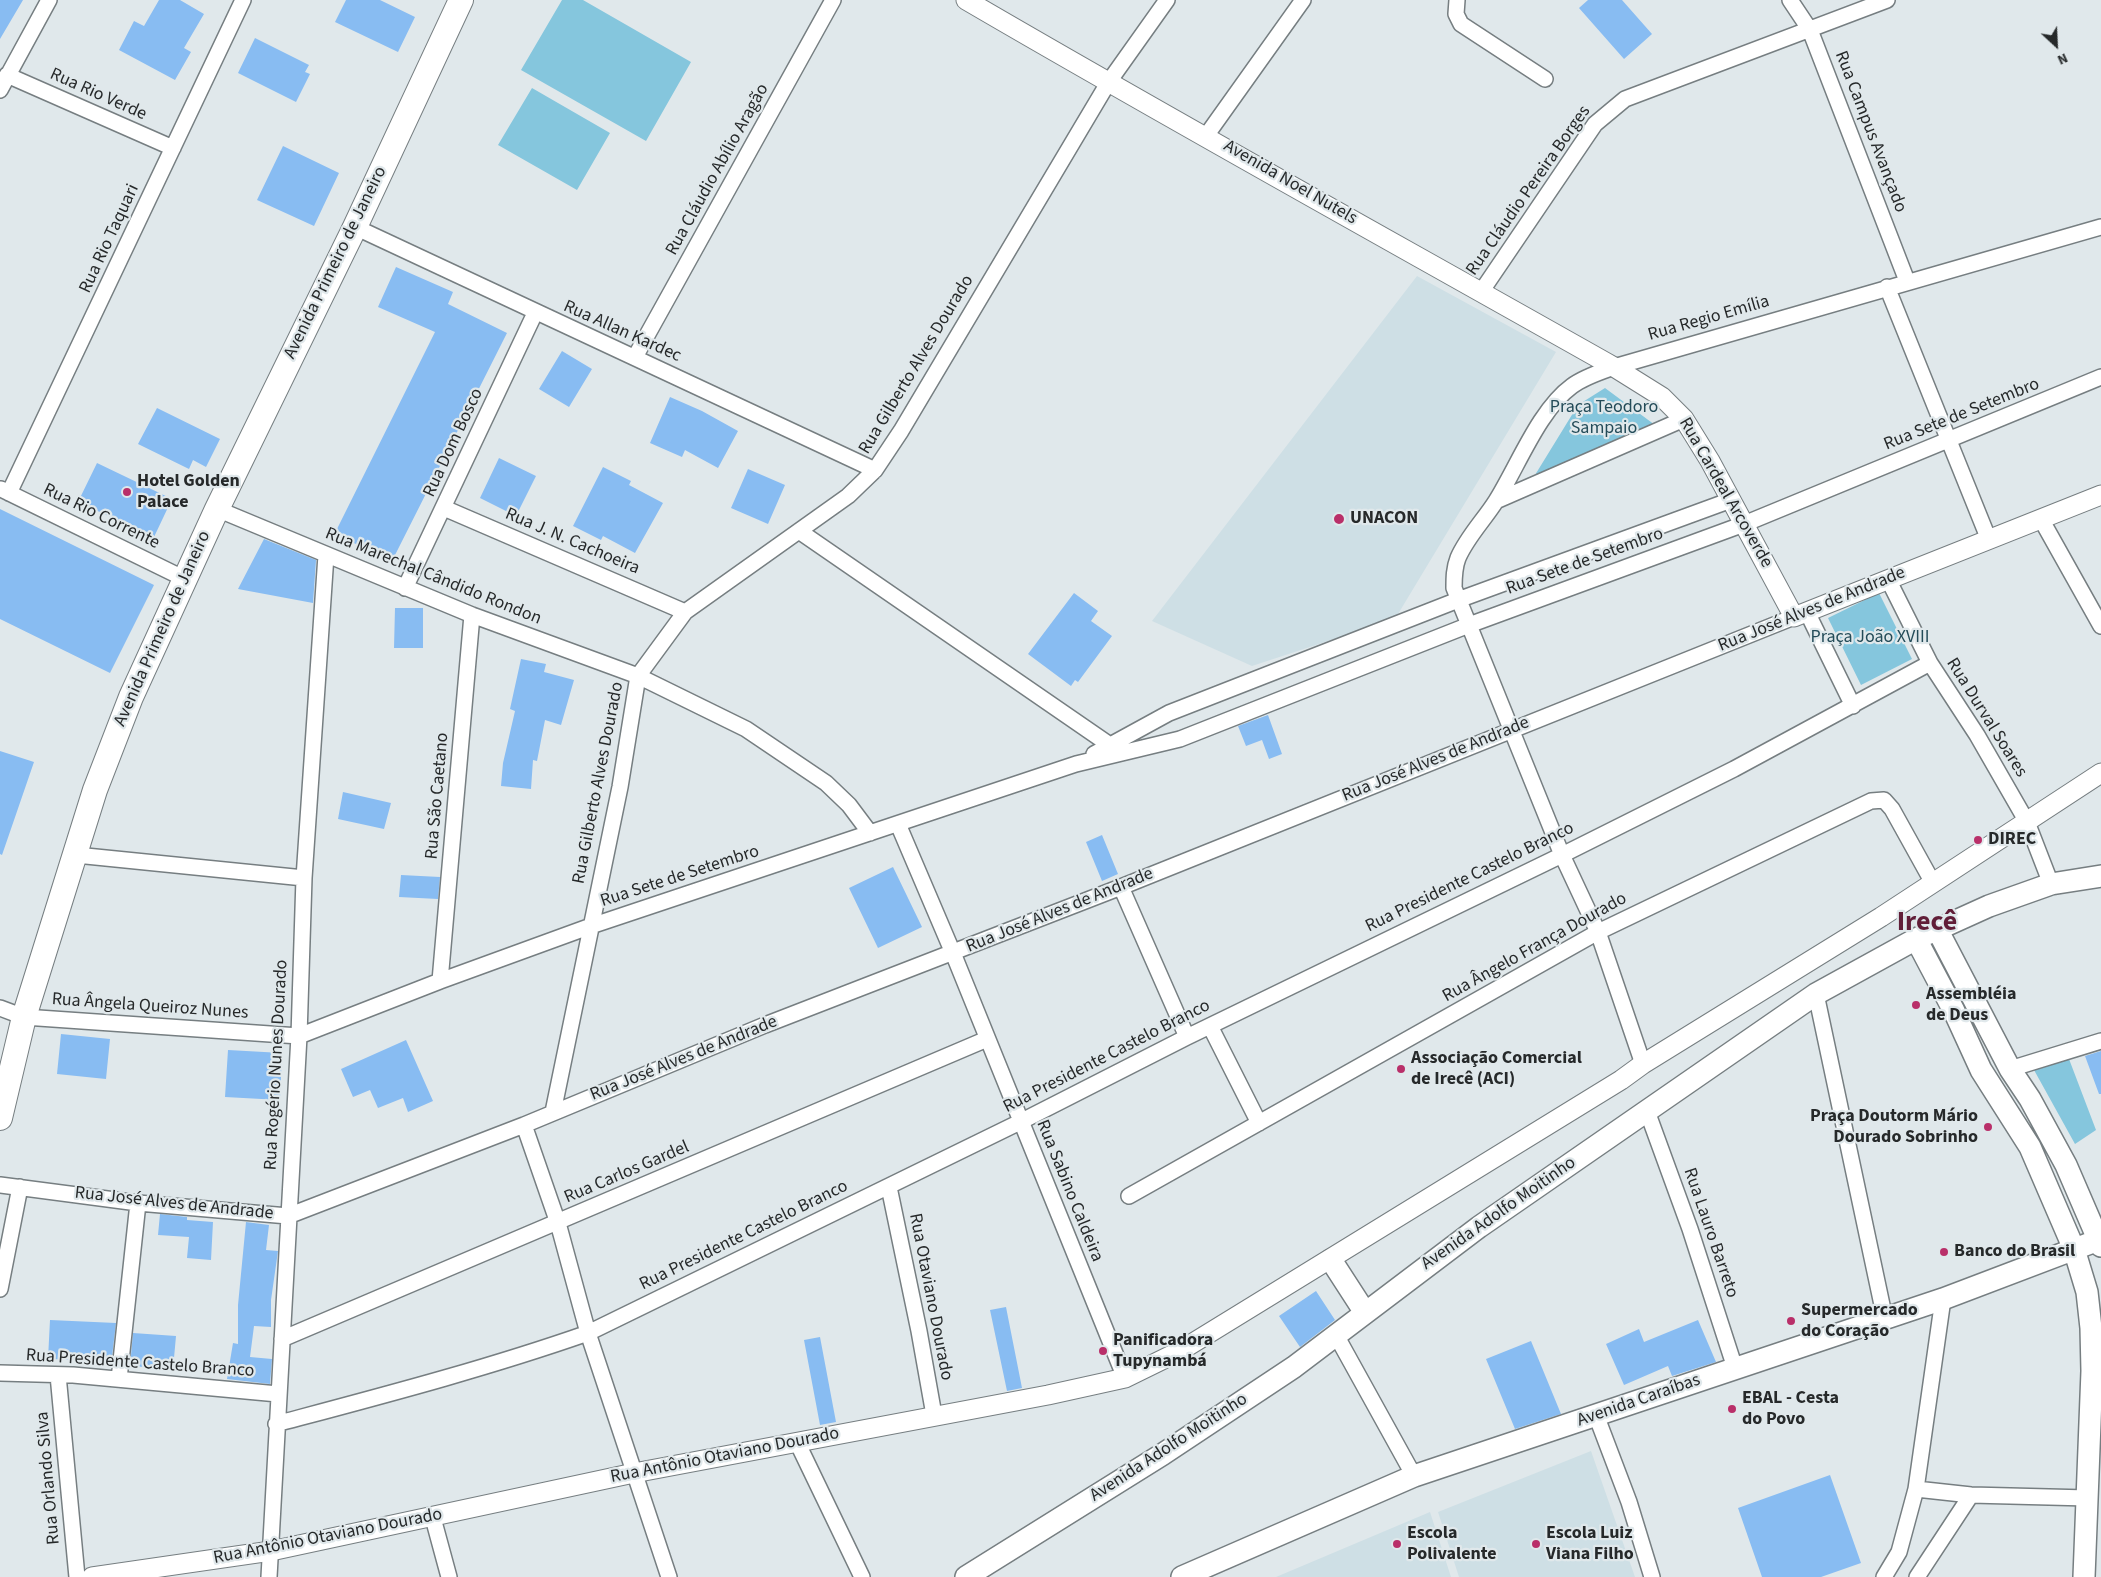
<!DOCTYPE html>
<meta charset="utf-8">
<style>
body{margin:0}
#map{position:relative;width:2101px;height:1577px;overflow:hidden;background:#e0e8eb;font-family:"Source Sans 3",sans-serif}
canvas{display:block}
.north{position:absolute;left:2031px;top:20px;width:50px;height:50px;-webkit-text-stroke:4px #e0e8eb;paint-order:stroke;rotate:155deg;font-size:14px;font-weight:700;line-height:20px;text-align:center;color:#26292a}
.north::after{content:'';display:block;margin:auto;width:18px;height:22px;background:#26292a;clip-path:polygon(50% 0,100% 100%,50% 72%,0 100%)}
</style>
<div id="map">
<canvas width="2101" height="1577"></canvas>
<div class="north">N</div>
</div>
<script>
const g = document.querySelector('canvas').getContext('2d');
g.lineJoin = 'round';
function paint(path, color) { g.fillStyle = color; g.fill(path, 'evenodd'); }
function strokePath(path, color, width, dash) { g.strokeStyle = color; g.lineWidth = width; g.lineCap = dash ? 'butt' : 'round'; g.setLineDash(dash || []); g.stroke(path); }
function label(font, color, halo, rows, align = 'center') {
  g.font = font + ' "Source Sans 3",sans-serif'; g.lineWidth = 4.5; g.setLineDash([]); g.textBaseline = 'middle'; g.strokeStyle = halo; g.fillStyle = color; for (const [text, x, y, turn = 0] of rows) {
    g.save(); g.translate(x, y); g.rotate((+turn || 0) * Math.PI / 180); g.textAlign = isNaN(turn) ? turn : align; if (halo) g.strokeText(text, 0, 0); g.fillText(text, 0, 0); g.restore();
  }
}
const built = new Path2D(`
 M 1417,276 L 1556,352 L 1395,619 L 1252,666 L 1152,621 Z
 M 1591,1451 L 1635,1577 L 1459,1577 L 1438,1512 Z
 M 1430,1512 L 1451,1577 L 1276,1577 Z`);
const green = new Path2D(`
 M 562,0 L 583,0 L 691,62 L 646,141 L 521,70 Z
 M 532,88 L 610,133 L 577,190 L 498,145 Z
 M 1605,388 L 1655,425 L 1535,475 L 1578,405 Z
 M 1879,593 L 1912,659 L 1861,685 L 1828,618 Z
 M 2069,1059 L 2096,1130 L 2075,1144 L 2034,1070 Z`);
const building = new Path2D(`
 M 0,0 L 23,0 L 0,39 Z
 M 159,0 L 180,0 L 204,14 L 184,48 L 191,52 L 175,80 L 119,50 L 134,21 L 144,26 Z
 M 346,0 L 380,0 L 415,17 L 398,52 L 335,22 Z
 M 1588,0 L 1622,0 L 1652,34 L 1624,59 L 1579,8 Z
 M 255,38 L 309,65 L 305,72 L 310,74 L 296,102 L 238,73 Z
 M 283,146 L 339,173 L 314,226 L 257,200 Z
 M 396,267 L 453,292 L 448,304 L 507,333 L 393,559 L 334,535 L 435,332 L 378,307 Z
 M 562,351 L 592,369 L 569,407 L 539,389 Z
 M 670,397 L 702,411 L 738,431 L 718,468 L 685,450 L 682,457 L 650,443 Z
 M 157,408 L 220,439 L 206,467 L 193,460 L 189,469 L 138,444 Z
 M 499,458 L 536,476 L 516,516 L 480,498 Z
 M 97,463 L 172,499 L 154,537 L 78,502 Z
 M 603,467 L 631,481 L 629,485 L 663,503 L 635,553 L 603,536 L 601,540 L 573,526 Z
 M 748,469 L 785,485 L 768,524 L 731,508 Z
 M 0,509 L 154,585 L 110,673 L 0,619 Z
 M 264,539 L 316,560 L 313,603 L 238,589 Z
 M 1074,593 L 1098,611 L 1091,621 L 1112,636 L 1078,682 L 1075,680 L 1071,686 L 1028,654 Z
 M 395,608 L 423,608 L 423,648 L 394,648 Z
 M 521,659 L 546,664 L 544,672 L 574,680 L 561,725 L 545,720 L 537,761 L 533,760 L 531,789 L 501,786 L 503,763 L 515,711 L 510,709 Z
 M 1268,715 L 1282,754 L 1269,759 L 1262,740 L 1246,746 L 1238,726 Z
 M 0,751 L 34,762 L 2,855 L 0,854 Z
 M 343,792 L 391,803 L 384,829 L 338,819 Z
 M 1102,835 L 1118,874 L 1102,881 L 1086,842 Z
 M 893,867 L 922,927 L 878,948 L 849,888 Z
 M 401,875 L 440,877 L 438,899 L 399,897 Z
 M 61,1034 L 110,1039 L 106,1079 L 57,1074 Z
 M 406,1040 L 433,1101 L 408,1112 L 403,1098 L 378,1108 L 370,1090 L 353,1097 L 341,1069 Z
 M 228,1050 L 282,1053 L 280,1100 L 225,1097 Z
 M 2101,1051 L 2101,1094 L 2099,1094 L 2085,1056 Z
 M 160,1214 L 187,1217 L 187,1220 L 213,1222 L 211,1260 L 187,1258 L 189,1237 L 158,1235 Z
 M 246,1222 L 269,1225 L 266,1250 L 278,1251 L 271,1300 L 271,1327 L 254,1326 L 250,1357 L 272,1359 L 270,1384 L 227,1379 L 233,1343 L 238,1344 L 238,1305 Z
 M 1316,1291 L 1335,1320 L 1300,1347 L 1279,1316 Z
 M 1006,1307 L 1022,1388 L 1007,1391 L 990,1310 Z
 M 50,1320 L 116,1323 L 111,1365 L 81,1363 L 82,1360 L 48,1359 Z
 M 1698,1320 L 1716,1362 L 1672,1376 L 1668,1366 L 1624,1385 L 1606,1344 L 1639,1329 L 1644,1342 Z
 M 133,1333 L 176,1336 L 173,1369 L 130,1366 Z
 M 820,1337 L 836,1422 L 820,1425 L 804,1340 Z
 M 1531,1341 L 1561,1414 L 1515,1429 L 1486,1359 Z
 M 1830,1475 L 1861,1563 L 1821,1577 L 1762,1577 L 1738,1508 Z`);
const minor = new Path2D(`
 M 1457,0 L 1456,14 L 1461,24 L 1545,79
 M 1790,0 L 1810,30 L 1907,281
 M 7,75 L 173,148
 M 0,90 L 49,0
 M 1206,136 L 1303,0
 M 355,227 L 875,470
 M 1887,287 L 1989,540
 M 1481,292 L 1595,124 L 1625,99 L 1887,0
 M 635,357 L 833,0
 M 1,489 L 185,579
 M 9,493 L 243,0
 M 1496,501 L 1684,419
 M 444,508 L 685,612
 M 217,509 L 472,615 L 638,676 L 746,729 L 826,783 L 849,805 L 870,833
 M 2041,519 L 2101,626
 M 799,531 L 1117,750
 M 1888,579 L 1930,663 L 1977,735 L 2027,822 L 2051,884
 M 405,588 L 535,313
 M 1807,612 L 1853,706
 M 1094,754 L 1169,713 L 1458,600 L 1731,500
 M 898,824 L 953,953 L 1125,1378
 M 76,855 L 304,878
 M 1121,887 L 1187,1037
 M 440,981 L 472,615
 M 1816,994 L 1885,1319
 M 0,1008 L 24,1017 L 299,1036 L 440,981 L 591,926 L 1076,764 L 1180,739 L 1469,625 L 1744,524 L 2101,377
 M 1210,1026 L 1259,1123
 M 1643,1064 L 1598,932 L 1562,855 L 1454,588 C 1454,578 1454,568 1458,558 C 1467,537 1484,520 1496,501 C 1518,466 1539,410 1572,386 C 1584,377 1600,372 1614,367 L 2101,227
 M 2010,1069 L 2101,1041
 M 1647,1111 L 1690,1229 L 1735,1368
 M 553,1112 L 620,787 L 638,676 L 685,612 L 848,496 L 875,470 L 901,431 L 1108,83 L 1167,0
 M 524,1125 L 558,1223 L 588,1333 L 669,1577
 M 0,1185 L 138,1203 L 288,1216 L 524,1125 L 765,1025 L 1121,887 L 1794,617
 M 889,1187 L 919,1331 L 934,1415
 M 1129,1196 L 1598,932 L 1871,801 L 1884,800 L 1892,809 L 1933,883
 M 0,1289 L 20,1187
 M 1336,1335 L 1414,1476
 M 282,1339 L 987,1039
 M 0,1373 L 73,1375 L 278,1394
 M 58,1375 L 77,1577
 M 119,1379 L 138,1203
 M 1596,1415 L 1629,1502 L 1652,1577
 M 276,1424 C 381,1396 485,1369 588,1333 L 1020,1122 L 1187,1037 L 1562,855 L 1734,769 L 1930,663
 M 797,1442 L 862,1577
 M 1916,1489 L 1971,1495 L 2088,1498
 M 433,1518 L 449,1577
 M 269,1577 L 299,1036 L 304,878 L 326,555
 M 1884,1577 L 1899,1552 L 1916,1489 L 1943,1299
 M 1917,1577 L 1971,1495`);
const tertiary = new Path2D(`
 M 966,0 C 1180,125 1398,245 1614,367 L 1662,397 L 1684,419 L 1710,461 L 1794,617 L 2101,495
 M 92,1577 L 271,1551 L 634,1473 L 1048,1395 L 1125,1378 L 1180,1351 L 1621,1080 L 1643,1064 L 1881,917 L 2101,773`);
const secondary = new Path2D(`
 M 1937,929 L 2010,1069 L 2030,1099 L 2066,1165 L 2101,1246
 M 1916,939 L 1954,1011 L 1981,1070 L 2030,1147 L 2074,1249 L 2087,1292 L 2091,1328 L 2092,1371 L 2084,1577
 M 1331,1260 L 1364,1311
 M 966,1577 L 1163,1454 L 1294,1367 L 1479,1227 L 1816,994 L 1916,939 L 1989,906 L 2051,884 L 2101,876
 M 1182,1577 L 1414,1476 L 1943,1299 L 2101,1239`);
const primary = new Path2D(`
 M 0,1118 L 24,1017 L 95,790 L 131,697 L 217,509 L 355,227 L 461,0`);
const markers = [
 [127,492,5,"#b92f69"],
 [1339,519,6,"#b92f69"],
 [1978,840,5,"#b92f69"],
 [1916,1005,5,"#b92f69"],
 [1401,1069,5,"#b92f69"],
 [1988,1127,5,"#b92f69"],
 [1944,1252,5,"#b92f69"],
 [1791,1321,5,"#b92f69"],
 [1103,1351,5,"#b92f69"],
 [1732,1409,5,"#b92f69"],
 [1397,1544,5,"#b92f69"],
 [1536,1544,5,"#b92f69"]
];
const streetNames = [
 ["Rua Rio Verde",98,95,24],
 ["Rua Campus Avançado",1870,132,69],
 ["Rua Cláudio Abílio Aragão",718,170,-61],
 ["Avenida Noel Nutels",1290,183,30],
 ["Rua Cláudio Pereira Borges",1529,191,-55],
 ["Rua Rio Taquari",110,239,-65],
 ["Avenida Primeiro de Janeiro",336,263,-64],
 ["Rua Regio Emília",1709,319,-16],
 ["Rua Allan Kardec",622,332,24],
 ["Rua Gilberto Alves Dourado",917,365,-59],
 ["Rua Sete de Setembro",1962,415,-22],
 ["Rua Dom Bosco",454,443,-65],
 ["Rua Cardeal Arcoverde",1725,493,60],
 ["Rua Rio Corrente",101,517,26],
 ["Rua J. N. Cachoeira",572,542,23],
 ["Rua Sete de Setembro",1585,562,-20],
 ["Rua Marechal Cândido Rondon",433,577,22],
 ["Rua José Alves de Andrade",1812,610,-22],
 ["Avenida Primeiro de Janeiro",163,629,-66],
 ["Rua Durval Soares",1986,718,58],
 ["Rua José Alves de Andrade",1436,760,-22],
 ["Rua Gilberto Alves Dourado",599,783,-79],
 ["Rua São Caetano",438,796,-85],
 ["Rua Sete de Setembro",680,877,-18],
 ["Rua Presidente Castelo Branco",1470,878,-26],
 ["Rua José Alves de Andrade",1060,911,-22],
 ["Rua Ângelo França Dourado",1535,948,-29],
 ["Rua Ângela Queiroz Nunes",150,1007,4],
 ["Rua Presidente Castelo Branco",1107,1057,-27],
 ["Rua José Alves de Andrade",684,1059,-22],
 ["Rua Rogério Nunes Dourado",277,1065,-87],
 ["Rua Carlos Gardel",627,1173,-23],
 ["Rua Sabino Caldeira",1069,1191,68],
 ["Rua José Alves de Andrade",174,1204,6],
 ["Avenida Adolfo Moitinho",1499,1214,-35],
 ["Rua Lauro Barreto",1710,1233,71],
 ["Rua Presidente Castelo Branco",744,1236,-26],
 ["Rua Otaviano Dourado",930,1297,79],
 ["Rua Presidente Castelo Branco",140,1364,4],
 ["Avenida Caraíbas",1639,1401,-19],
 ["Avenida Adolfo Moitinho",1169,1448,-33],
 ["Rua Antônio Otaviano Dourado",725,1456,-11],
 ["Rua Orlando Silva",49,1478,-95],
 ["Rua Antônio Otaviano Dourado",328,1537,-11]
];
const parkNames = [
 ["Praça Teodoro",1604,408],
 ["Sampaio",1604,429],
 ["Praça João XVIII",1870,638]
];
const poiNames = [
 ["Hotel Golden",137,482],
 ["Palace",137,503],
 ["UNACON",1350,519],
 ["DIREC",1988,840],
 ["Assembléia",1926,995],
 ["de Deus",1926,1016],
 ["Associação Comercial",1411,1059],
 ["de Irecê (ACI)",1411,1080],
 ["Praça Doutorm Mário",1978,1117,"right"],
 ["Dourado Sobrinho",1978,1138,"right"],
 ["Banco do Brasil",1954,1252],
 ["Supermercado",1801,1311],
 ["do Coração",1801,1332],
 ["Panificadora",1113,1341],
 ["Tupynambá",1113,1362],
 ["EBAL - Cesta",1742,1399],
 ["do Povo",1742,1420],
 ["Escola",1407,1534],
 ["Polivalente",1407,1555],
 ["Escola Luiz",1546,1534],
 ["Viana Filho",1546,1555]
];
const townNames = [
 ["Irecê",1927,924]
];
paint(built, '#cedfe5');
paint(green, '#85c6dd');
paint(building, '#88bcf2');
strokePath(minor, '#767e81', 18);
strokePath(tertiary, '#767e81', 21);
strokePath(secondary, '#767e81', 24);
strokePath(primary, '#767e81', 26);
strokePath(minor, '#fff', 15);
strokePath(tertiary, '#fff', 19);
strokePath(secondary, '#fff', 21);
strokePath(primary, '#fff', 24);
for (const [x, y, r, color] of markers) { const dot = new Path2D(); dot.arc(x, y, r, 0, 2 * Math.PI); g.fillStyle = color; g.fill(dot); strokePath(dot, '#e0e8eb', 2); }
label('18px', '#26292a', '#e0e8eb', streetNames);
label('18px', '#234b58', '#e0e8eb', parkNames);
label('bold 18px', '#26292a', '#e0e8eb', poiNames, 'left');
label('bold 28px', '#611e38', '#e0e8eb', townNames);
</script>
